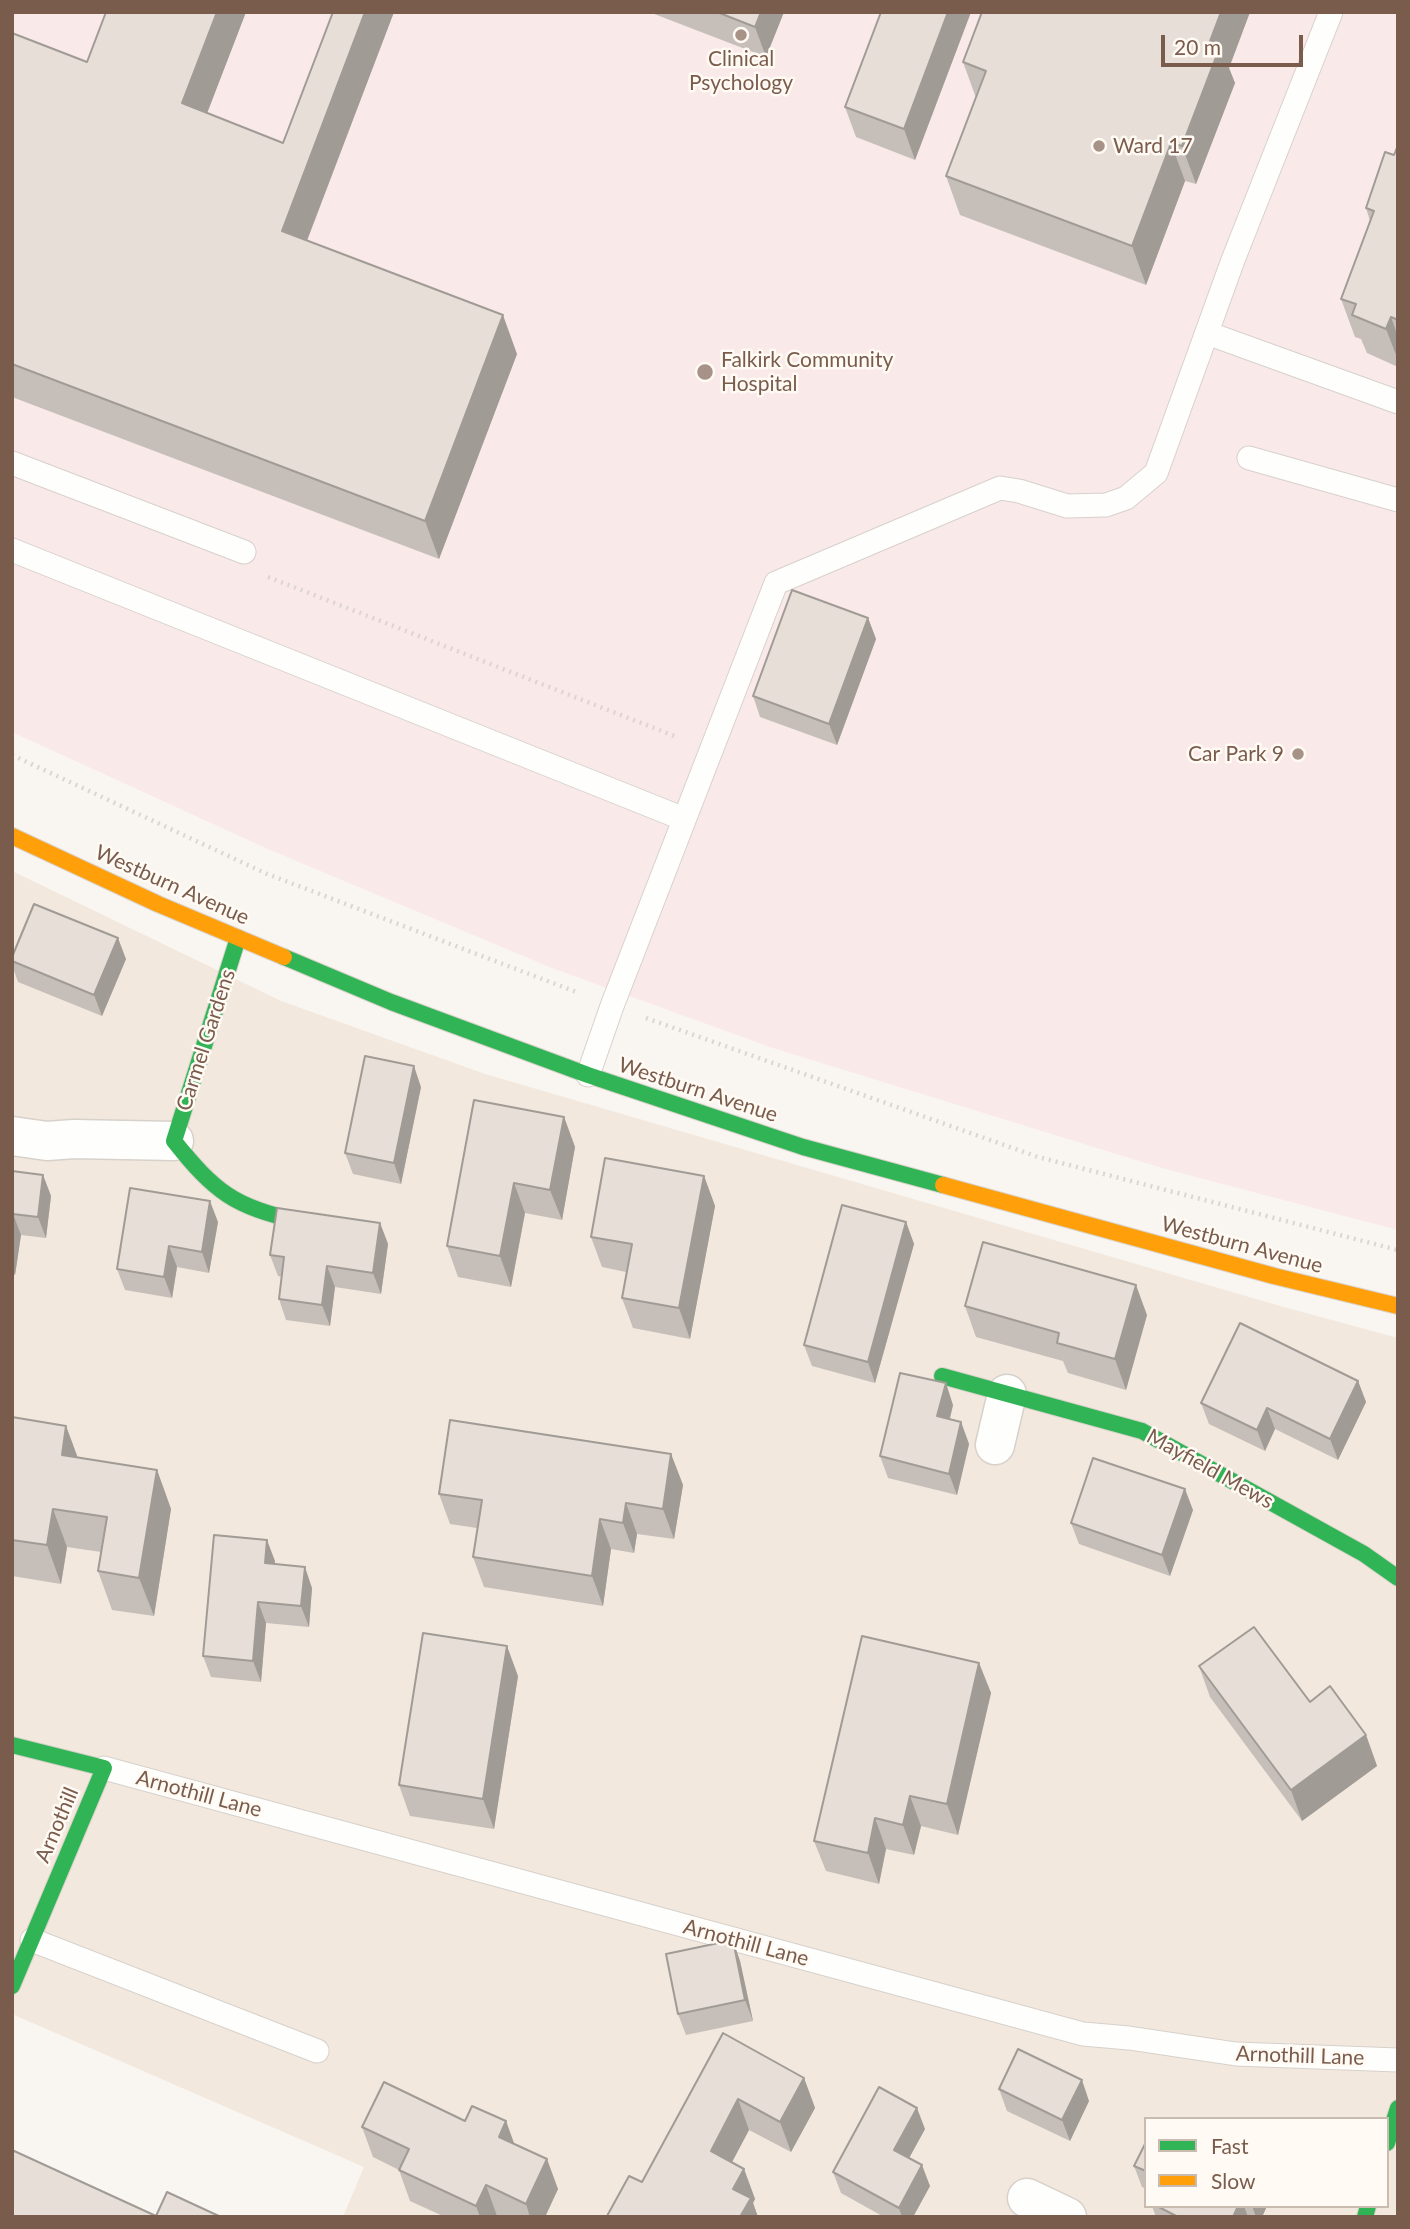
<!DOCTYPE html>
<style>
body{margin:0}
#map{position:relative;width:1410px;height:2229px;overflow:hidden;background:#f9f5f0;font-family:Lato,sans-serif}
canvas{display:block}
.frame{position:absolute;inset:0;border:14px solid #7a5c4d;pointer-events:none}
.legend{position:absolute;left:1144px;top:2117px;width:245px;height:91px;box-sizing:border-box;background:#fffaf3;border:2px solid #cabbb1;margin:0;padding:9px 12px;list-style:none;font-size:21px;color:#7a5c4d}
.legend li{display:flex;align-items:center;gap:14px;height:35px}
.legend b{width:35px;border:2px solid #cabbb1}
.scale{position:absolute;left:1161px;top:35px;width:142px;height:32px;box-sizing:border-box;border:4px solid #7a5c4d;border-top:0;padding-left:9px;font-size:21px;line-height:24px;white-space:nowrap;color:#7a5c4d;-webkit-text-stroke:5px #fffaf3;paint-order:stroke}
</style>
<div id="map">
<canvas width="1410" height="2229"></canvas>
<div class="frame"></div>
<ul class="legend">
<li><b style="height:9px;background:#30b455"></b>Fast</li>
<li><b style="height:9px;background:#ff9f0a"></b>Slow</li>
</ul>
<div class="scale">20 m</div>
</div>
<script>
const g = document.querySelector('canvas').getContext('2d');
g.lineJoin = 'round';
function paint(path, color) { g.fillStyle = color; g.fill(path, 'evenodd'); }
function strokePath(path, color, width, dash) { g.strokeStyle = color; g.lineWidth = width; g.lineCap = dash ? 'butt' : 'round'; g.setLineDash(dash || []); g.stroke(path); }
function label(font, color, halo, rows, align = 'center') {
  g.font = font + ' Lato,sans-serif'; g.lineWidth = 5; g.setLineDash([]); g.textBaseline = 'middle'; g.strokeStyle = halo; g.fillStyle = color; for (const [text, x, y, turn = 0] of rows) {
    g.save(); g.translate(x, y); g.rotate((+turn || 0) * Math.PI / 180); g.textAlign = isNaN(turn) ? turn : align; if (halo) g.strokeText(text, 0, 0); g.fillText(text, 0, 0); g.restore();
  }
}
const residential = new Path2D(`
 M 12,871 L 281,1001 L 485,1074 L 1280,1306 L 1398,1338 L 1398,2217 L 343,2217 L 364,2167 L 12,2014 ZM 1146,2119 L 1387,2119 L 1387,2206 L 1146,2206 Z`);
const medical = new Path2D(`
 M 12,12 L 1398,12 L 1398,1230 L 1162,1168 L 773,1048 L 552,968 L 268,849 L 12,732 Z`);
const path = new Path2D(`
 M 268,577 L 677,737
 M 12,755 L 267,874 L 579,993
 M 646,1018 L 1038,1157 L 1398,1250`);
const lane = new Path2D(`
 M 1207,333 L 1398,402
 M 1249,458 L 1398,500
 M 12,463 L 244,552
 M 12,550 L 684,819
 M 588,1075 L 612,1006 L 776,583 L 1000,488 L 1019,491 L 1067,506 L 1106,505 L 1126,498 L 1156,473 L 1233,260 L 1331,12
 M 104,1768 L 1083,2034 L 1129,2038 L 1236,2054 L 1398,2060
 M 32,1940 L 317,2051`);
const street = new Path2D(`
 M 12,1136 L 47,1141 L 74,1139 L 174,1141
 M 995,1445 L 1007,1394
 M 1027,2198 L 1067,2217`);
const fast = new Path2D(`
 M 238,938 L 174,1141 C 214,1191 235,1208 299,1221
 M 284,957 L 391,1002 L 588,1075 L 803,1147 L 943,1185
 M 942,1376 L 1142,1431 L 1364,1554 L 1398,1578
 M 12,1745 L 104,1768 L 12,1986
 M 1387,2143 L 1398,2108
 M 1365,2217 L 1368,2206`);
const slow = new Path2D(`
 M 12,836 L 158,904 L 284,957
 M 943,1185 L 1274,1276 L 1398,1306`);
const wall = new Path2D(`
 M 106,12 L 246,12 L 207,113 L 283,143 L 394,12 L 307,241 L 517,354 L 439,559 L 12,397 L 12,33 L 87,62 Z
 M 649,12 L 784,12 L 766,57 Z
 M 881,12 L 971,12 L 915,160 L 856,137 L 845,107 Z
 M 982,12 L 1250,12 L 1229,68 L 1235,83 L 1196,184 L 1185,181 L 1146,285 L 960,215 L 946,176 L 976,98 L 963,62 Z
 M 1398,145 L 1398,367 L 1367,353 L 1361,339 L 1355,337 L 1341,299 L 1370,221 L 1366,208 L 1394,155 Z
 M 868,618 L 876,639 L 837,745 L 760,717 L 753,696 Z
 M 12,957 L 126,959 L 102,1016 L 18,982 L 12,965 Z
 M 421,1087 L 401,1184 L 353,1174 L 345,1153 Z
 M 564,1117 L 575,1147 L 562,1220 L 525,1213 L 511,1287 L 458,1277 L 447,1246 Z
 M 12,1171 L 43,1175 L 51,1196 L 46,1238 L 21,1235 L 15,1275 L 12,1275 Z
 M 704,1176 L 715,1206 L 690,1339 L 633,1328 L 622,1298 L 626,1272 L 602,1267 L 591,1237 Z
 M 218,1222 L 209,1273 L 177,1267 L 172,1298 L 125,1290 L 117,1269 Z
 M 906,1222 L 914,1244 L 875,1383 L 812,1366 L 804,1345 Z
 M 380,1223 L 388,1244 L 381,1294 L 335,1287 L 330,1326 L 286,1320 L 279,1299 L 282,1277 L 278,1276 L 270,1255 Z
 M 965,1306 L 1147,1315 L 1126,1390 L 1068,1373 L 1063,1361 L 976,1337 Z
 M 1358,1381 L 1366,1402 L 1338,1460 L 1275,1429 L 1265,1451 L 1209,1424 L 1201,1403 Z
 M 953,1405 L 950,1419 L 961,1422 L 969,1444 L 957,1495 L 888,1478 L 880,1456 Z
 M 12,1417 L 66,1426 L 78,1458 L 157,1470 L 171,1509 L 154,1616 L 112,1610 L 98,1571 L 101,1552 L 67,1547 L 61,1584 L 12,1576 Z
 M 671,1454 L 683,1485 L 674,1539 L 637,1534 L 634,1553 L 611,1549 L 603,1606 L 484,1587 L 473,1557 L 477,1528 L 450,1524 L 439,1494 Z
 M 1193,1510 L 1170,1576 L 1079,1544 L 1071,1523 Z
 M 275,1561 L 274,1564 L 312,1588 L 309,1627 L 266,1623 L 261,1682 L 211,1677 L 203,1656 Z
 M 979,1663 L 991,1693 L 958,1835 L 921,1826 L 914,1855 L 886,1849 L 879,1884 L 826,1871 L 814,1841 Z
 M 1199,1666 L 1366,1735 L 1377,1766 L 1302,1821 L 1210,1697 Z
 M 518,1676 L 494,1829 L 410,1816 L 399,1785 Z
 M 740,1961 L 753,2021 L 686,2035 L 678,2014 Z
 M 723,2033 L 804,2078 L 815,2108 L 791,2152 L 749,2130 L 732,2162 L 744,2169 L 755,2199 L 753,2203 L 758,2217 L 608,2217 L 607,2216 L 642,2182 Z
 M 999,2089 L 1089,2101 L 1070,2141 L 1007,2111 Z
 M 465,2121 L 506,2121 L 514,2143 L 558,2189 L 545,2217 L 499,2217 L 497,2216 L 496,2217 L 445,2217 L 410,2201 L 399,2170 L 373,2157 L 362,2127 Z
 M 925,2129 L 909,2158 L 930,2186 L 913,2217 L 884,2217 L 841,2193 L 833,2172 Z
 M 1146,2142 L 1146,2189 L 1142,2187 L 1134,2166 Z
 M 1152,2206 L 1267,2206 L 1262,2217 L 1156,2217 Z`);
const shadedWall = new Path2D(`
 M 217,12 L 246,12 L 196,142 L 182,103 Z
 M 365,12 L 394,12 L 296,269 L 282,231 Z
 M 761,12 L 784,12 L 766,57 L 755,27 Z
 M 948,12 L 971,12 L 915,160 L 904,129 Z
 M 1221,12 L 1250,12 L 1229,68 L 1235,83 L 1196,184 L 1182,146 L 1210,41 Z
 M 1171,143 L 1185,181 L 1146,285 L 1132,246 Z
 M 503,315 L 517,354 L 439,559 L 425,521 Z
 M 1391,317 L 1398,337 L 1398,360 L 1386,329 Z
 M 868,618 L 876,639 L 837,745 L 829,724 Z
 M 118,938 L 126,959 L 102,1016 L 94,995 Z
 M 414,1066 L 421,1087 L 401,1184 L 394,1163 Z
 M 564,1117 L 575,1147 L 562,1220 L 550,1190 Z
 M 43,1175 L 51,1196 L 46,1238 L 38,1217 Z
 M 704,1176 L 715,1206 L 690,1339 L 679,1308 Z
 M 514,1183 L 525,1213 L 511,1287 L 500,1256 Z
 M 210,1201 L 218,1222 L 209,1273 L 202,1252 Z
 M 13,1214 L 21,1235 L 15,1275 L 12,1267 Z
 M 906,1222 L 914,1244 L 875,1383 L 868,1362 Z
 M 380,1223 L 388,1244 L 381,1294 L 373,1273 Z
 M 169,1246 L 177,1267 L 172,1298 L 164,1277 Z
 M 327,1266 L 335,1287 L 330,1326 L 322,1305 Z
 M 1136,1285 L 1147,1315 L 1126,1390 L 1115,1359 Z
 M 1358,1381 L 1366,1402 L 1338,1460 L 1330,1439 Z
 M 946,1383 L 953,1405 L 945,1437 L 937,1416 Z
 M 1267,1408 L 1275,1429 L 1265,1451 L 1257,1430 Z
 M 961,1422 L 969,1444 L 957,1495 L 949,1474 Z
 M 66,1426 L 80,1464 L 62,1455 Z
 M 671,1454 L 683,1485 L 674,1539 L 663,1509 Z
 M 157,1470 L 171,1509 L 154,1616 L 139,1578 Z
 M 1185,1489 L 1193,1510 L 1170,1576 L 1162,1555 Z
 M 626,1503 L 637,1534 L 634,1553 L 623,1523 Z
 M 53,1509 L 67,1547 L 61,1584 L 47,1545 Z
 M 600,1519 L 611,1549 L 603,1606 L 592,1576 Z
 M 267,1540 L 275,1561 L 273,1584 L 265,1563 Z
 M 305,1567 L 312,1588 L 309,1627 L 301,1606 Z
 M 258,1602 L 266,1623 L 261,1682 L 253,1661 Z
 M 507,1646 L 518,1676 L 494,1829 L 483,1799 Z
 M 979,1663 L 991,1693 L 958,1835 L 947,1804 Z
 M 1366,1735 L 1377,1766 L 1302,1821 L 1291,1790 Z
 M 910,1796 L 921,1826 L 914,1855 L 903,1825 Z
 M 875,1818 L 886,1849 L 879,1884 L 868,1853 Z
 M 733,1940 L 740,1961 L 753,2021 L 745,2000 Z
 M 804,2078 L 815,2108 L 791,2152 L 780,2122 Z
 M 1082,2080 L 1089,2101 L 1070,2141 L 1062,2120 Z
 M 738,2099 L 749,2130 L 722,2181 L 711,2151 Z
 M 917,2108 L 925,2129 L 902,2171 L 894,2150 Z
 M 506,2121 L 517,2152 L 499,2137 Z
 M 547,2159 L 558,2189 L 545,2217 L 530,2217 L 526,2204 Z
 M 922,2165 L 930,2186 L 913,2217 L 902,2217 L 899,2208 Z
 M 744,2169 L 755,2199 L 753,2203 L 758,2217 L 740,2217 L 733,2189 Z
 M 486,2185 L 497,2216 L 496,2217 L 480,2217 L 476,2206 Z
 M 1238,2206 L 1244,2206 L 1248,2217 L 1233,2217 Z
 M 1252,2206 L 1267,2206 L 1262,2217 L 1256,2217 Z`);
const building = new Path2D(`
 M 106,12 L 217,12 L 182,103 L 283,143 L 333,12 L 365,12 L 282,231 L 503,315 L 425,521 L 12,364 L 12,33 L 87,62 Z
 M 717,12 L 761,12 L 755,27 Z
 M 881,12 L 948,12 L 904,129 L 845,107 Z
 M 982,12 L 1221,12 L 1210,41 L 1221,44 L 1182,146 L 1171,143 L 1132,246 L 946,176 L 986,71 L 963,62 Z
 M 1398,145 L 1398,320 L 1391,317 L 1386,329 L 1352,315 L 1356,304 L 1341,299 L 1374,211 L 1366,208 L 1385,152 L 1394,155 Z
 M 792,590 L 868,618 L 829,724 L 753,696 Z
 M 34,904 L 118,938 L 94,995 L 12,961 L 12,957 Z
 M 365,1056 L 414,1066 L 394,1163 L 345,1153 Z
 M 474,1100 L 564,1117 L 550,1190 L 514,1183 L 500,1256 L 447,1246 Z
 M 605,1158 L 704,1176 L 679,1308 L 622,1298 L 632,1244 L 591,1237 Z
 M 12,1171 L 43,1175 L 38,1217 L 13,1214 L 12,1218 Z
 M 130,1188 L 210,1201 L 202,1252 L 169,1246 L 164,1277 L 117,1269 Z
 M 842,1205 L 906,1222 L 868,1362 L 804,1345 Z
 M 277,1208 L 380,1223 L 373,1273 L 327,1266 L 322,1305 L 279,1299 L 284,1257 L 270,1255 Z
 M 983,1242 L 1136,1285 L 1115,1359 L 1057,1343 L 1059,1333 L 965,1306 Z
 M 1240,1323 L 1358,1381 L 1330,1439 L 1267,1408 L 1257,1430 L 1201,1403 Z
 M 900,1373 L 946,1383 L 937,1416 L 961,1422 L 949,1474 L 880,1456 Z
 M 12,1417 L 66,1426 L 62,1455 L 157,1470 L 139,1578 L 98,1571 L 107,1517 L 53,1509 L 47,1545 L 12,1540 Z
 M 450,1420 L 671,1454 L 663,1509 L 626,1503 L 623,1523 L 600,1519 L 592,1576 L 473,1557 L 482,1500 L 439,1494 Z
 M 1093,1458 L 1185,1489 L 1162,1555 L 1071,1523 Z
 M 214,1535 L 267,1540 L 265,1563 L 305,1567 L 301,1606 L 258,1602 L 253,1661 L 203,1656 Z
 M 1254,1627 L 1310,1702 L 1330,1686 L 1366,1735 L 1291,1790 L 1199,1666 Z
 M 423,1633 L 507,1646 L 483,1799 L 399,1785 Z
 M 862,1636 L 979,1663 L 947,1804 L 910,1796 L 903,1825 L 875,1818 L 868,1853 L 814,1841 Z
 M 733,1940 L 745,2000 L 678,2014 L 666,1954 Z
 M 723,2033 L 804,2078 L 780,2122 L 738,2099 L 711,2151 L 744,2169 L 733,2189 L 751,2198 L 740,2217 L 609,2217 L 607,2216 L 629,2176 L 642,2182 Z
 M 1018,2049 L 1082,2080 L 1062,2120 L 999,2089 Z
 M 384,2082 L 465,2121 L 472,2106 L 506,2121 L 499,2137 L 547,2159 L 526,2204 L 486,2185 L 476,2206 L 399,2170 L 409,2149 L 362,2127 Z
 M 879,2087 L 917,2108 L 894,2150 L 922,2165 L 899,2208 L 833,2172 Z
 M 1146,2142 L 1146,2171 L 1134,2166 Z
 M 12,2150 L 156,2216 L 167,2192 L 221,2217 L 12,2217 Z
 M 1157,2206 L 1238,2206 L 1233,2217 L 1178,2217 Z`);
const markers = [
 [741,35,7,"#a69286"],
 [1099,146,7,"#a69286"],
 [705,372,9,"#a69286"],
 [1298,754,7,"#a69286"]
];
const poiNames = [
 ["Clinical",741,59,"center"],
 ["Psychology",741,83,"center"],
 ["Ward 17",1113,146],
 ["Falkirk Community",721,360],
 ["Hospital",721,384],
 ["Car Park 9",1284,754,"right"]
];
const streetNames = [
 ["Westburn Avenue",172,885,24],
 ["Carmel Gardens",206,1040,-72],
 ["Westburn Avenue",698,1090,18],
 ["Westburn Avenue",1242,1245,15],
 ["Mayfield Mews",1210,1469,29],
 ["Arnothill Lane",199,1794,15],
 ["Arnothill",57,1825,-67],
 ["Arnothill Lane",746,1943,15],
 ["Arnothill Lane",1300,2056,2]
];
paint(residential, '#f2e8de');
paint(medical, '#fae9e9');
strokePath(lane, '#d7d1cb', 25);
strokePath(street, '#d7d1cb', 41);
strokePath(fast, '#d9d2cb', 18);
strokePath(slow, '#d9d2cb', 18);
strokePath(path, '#dcd5d0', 4.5, [2, 5]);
strokePath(lane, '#fefefd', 23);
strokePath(street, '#fefefd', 38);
strokePath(fast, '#30b455', 16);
strokePath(slow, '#ff9f0a', 16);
paint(wall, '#c6bfb9');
paint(shadedWall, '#a19b96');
paint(building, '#e6ded7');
strokePath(building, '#a19b96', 2);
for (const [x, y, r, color] of markers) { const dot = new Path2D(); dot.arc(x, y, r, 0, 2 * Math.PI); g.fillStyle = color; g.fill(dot); strokePath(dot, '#fffaf3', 2.5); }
label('21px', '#7a5c4d', '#fffaf3', poiNames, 'left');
label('21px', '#7a5c4d', '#fffaf3', streetNames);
</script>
